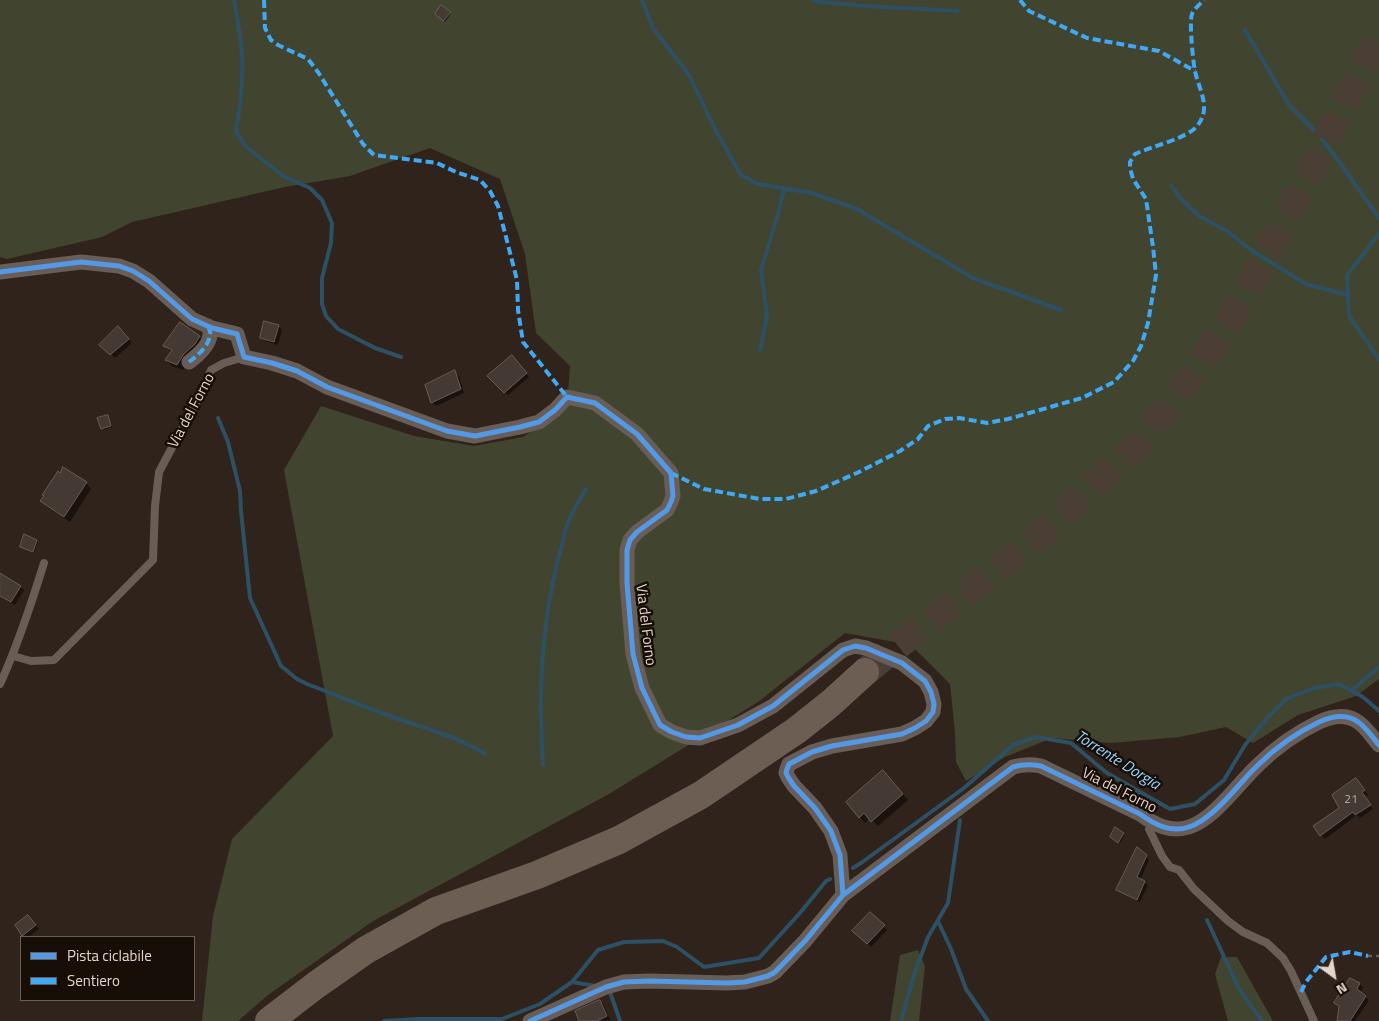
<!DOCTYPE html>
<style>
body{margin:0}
#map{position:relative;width:1379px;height:1021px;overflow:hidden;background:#2f231b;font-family:"Titillium Web",sans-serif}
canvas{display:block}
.legend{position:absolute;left:20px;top:936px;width:175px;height:65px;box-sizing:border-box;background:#180e08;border:1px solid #6a5e56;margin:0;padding:6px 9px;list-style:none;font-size:15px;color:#e4d5cb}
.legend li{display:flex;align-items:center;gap:10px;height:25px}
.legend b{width:25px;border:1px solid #6a5e56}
.north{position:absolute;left:1309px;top:951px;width:50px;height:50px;-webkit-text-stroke:4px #180e08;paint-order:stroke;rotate:148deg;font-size:14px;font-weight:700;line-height:20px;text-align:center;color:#e4d5cb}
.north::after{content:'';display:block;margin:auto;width:18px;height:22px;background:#e4d5cb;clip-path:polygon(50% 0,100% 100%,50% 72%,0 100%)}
</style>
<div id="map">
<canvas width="1379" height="1021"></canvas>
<ul class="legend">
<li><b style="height:6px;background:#5399e6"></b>Pista ciclabile</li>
<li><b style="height:6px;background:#3fa9f5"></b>Sentiero</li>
</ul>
<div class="north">N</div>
</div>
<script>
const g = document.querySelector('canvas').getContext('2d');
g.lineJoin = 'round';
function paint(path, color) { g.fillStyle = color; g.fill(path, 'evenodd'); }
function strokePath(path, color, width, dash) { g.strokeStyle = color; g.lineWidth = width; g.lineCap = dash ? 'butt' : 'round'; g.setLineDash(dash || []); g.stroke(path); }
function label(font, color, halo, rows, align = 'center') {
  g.font = font + ' "Titillium Web",sans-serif'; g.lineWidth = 5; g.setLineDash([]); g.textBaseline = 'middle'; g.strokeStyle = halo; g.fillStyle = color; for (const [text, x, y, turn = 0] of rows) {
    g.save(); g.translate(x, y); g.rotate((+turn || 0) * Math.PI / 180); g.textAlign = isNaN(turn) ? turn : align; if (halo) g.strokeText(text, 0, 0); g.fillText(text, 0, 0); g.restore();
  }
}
const green = new Path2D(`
 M 0,0 L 1379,0 L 1379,679 L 1356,696 L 1298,715 L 1253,743 L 1226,727 L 1180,737 L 1111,743 L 1052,738 L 1005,757 L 966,781 L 956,762 L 955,733 L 950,684 L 911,645 L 845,633 L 758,702 L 609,794 L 373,921 L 268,995 L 238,1021 L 202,1021 L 213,916 L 232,839 L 333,736 L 284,470 L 321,406 L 414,436 L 474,446 L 523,437 L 567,408 L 570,366 L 536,333 L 525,254 L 500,179 L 430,148 L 350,176 L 285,187 L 132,222 L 102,237 L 7,259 L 0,257 Z
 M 918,950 L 925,966 L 919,1021 L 890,1021 L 900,955 Z
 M 1221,957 L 1237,957 L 1273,1021 L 1228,1021 L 1215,974 Z`);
const shadow = new Path2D(`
 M 441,7 L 451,14 L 445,22 L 437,14 Z
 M 180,323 L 199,337 L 205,343 L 189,361 L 183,370 L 172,366 L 166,360 L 172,352 L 164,346 Z
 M 278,326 L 282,330 L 278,345 L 265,341 L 262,337 Z
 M 122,332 L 132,343 L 115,358 L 101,345 Z
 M 515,360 L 529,377 L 508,395 L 489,376 Z
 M 455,372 L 459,376 L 464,393 L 436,406 L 432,402 Z
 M 108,416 L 112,427 L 104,430 L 102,428 Z
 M 86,483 L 91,489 L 70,522 L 47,506 L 42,501 L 45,497 Z
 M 36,541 L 38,542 L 34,553 L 21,547 Z
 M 0,581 L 20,587 L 24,590 L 15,605 L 0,596 Z
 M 888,777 L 908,800 L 878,826 L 870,818 L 865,823 L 860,817 Z
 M 1360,784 L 1368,795 L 1365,796 L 1373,809 L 1360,818 L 1357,815 L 1325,839 L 1321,835 Z
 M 1123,834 L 1125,835 L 1120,843 L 1113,838 Z
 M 1146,856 L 1149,860 L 1140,880 L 1148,885 L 1140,902 L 1121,893 L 1118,890 Z
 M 870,913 L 887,930 L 871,947 L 854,931 Z
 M 32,920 L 39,929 L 29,937 L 26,937 L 16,926 Z
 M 1360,984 L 1363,987 L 1360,993 L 1369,1000 L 1355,1021 L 1338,1021 Z
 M 600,1001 L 604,1005 L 610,1020 L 580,1021 Z`);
const stream = new Path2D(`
 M 234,0 C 238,23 244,54 242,77 C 242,95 239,113 236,131 L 246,147 L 285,177 L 310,188 L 322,200 L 332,223 L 331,243 L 322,278 L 322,304 L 326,316 L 338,329 L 375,348 L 401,357
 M 642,0 L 653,28 L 689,75 L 716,131 L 741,175 L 758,184 L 812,193 L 857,209 L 973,278 L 1061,310
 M 814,0 L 820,2 L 866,6 L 958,11
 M 1245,30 L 1289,105 L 1318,134 L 1335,156 L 1379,218
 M 1172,186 L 1180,198 L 1199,216 L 1227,231 L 1251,250 L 1306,284 L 1348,295
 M 1379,234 L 1347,275 L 1349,316 L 1379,359
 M 760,350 L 767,316 L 761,270 L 778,214 L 784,189
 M 218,418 L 228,442 L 240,491 L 241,511 L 250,598 L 281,666 L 297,679 L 307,684 C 336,695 364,707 393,717 C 424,728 457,736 485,754
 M 1351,691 L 1379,667
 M 543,765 C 538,694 541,622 560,552 C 563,543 564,532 568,523 C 572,511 580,500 586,489
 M 1137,790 L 1140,807
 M 853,868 L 861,863 L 964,788 L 1013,745 L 1036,737 L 1071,743 L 1107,773 L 1170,809 L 1195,804 L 1224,780 L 1245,745 L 1270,715 L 1286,699 L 1314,688 L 1339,684 L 1363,697 L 1379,711
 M 1207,920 L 1239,989 L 1262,1021
 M 938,921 L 951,949 L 966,989 L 988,1021
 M 572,982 L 596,986
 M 610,992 L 620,1021
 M 384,1021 L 419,1019 L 502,1019 L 540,1004 L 572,982 L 598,950 L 624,942 L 663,941 L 677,947 L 704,967 L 759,958 L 800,913 L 826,881 L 830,879
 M 901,1021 L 914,975 L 928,937 L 948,903 L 960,820`);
const building = new Path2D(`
 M 441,5 L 451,12 L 443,21 L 435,14 Z
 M 264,321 L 279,325 L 274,342 L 260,338 Z
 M 180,322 L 200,336 L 195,344 L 183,355 L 177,365 L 165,360 L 172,350 L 163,346 Z
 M 118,326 L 129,339 L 110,355 L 99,345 Z
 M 512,355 L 527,373 L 504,393 L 487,376 Z
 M 455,370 L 461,389 L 431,403 L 425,385 Z
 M 108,415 L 111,426 L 101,429 L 97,418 Z
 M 63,467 L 87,482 L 64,517 L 40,501 L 44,496 L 42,495 L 58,471 L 60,473 Z
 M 24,534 L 37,540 L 33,552 L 20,547 Z
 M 0,573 L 21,586 L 11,602 L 0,596 Z
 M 883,770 L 903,794 L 871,822 L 864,813 L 859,818 L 846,802 Z
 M 1356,778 L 1365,790 L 1362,792 L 1371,805 L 1355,815 L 1353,812 L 1320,836 L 1313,826 L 1339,808 L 1332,795 Z
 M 1115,827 L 1124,833 L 1118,843 L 1110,837 Z
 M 1137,847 L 1147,855 L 1137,877 L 1145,881 L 1137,900 L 1116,890 Z
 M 870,912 L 885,925 L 867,944 L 852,931 Z
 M 28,915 L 36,925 L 22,936 L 15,925 Z
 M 1350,978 L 1360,983 L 1357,989 L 1366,996 L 1350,1021 L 1337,1021 L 1339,1006 L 1334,1003 Z
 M 600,1000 L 607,1016 L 597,1021 L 579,1021 L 575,1011 Z`);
const highwayTunnel = new Path2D(`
 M 865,672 L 901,643 L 971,590 L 1041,534 L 1137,446 L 1200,366 L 1245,296 L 1313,167 L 1379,35`);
const path = new Path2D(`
 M 1368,956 L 1379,956`);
const lane = new Path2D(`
 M 13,656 L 31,661 L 54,660 L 153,560 L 155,506 L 159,472 L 200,395 L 211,370 L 224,363 L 244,357
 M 0,684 C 18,645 31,605 44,563
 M 1153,823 L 1149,829 L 1162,856 L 1170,867 L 1179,870 L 1194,889 L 1228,921 L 1243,932 L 1267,943 L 1283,958 L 1291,971 L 1314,1021`);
const street = new Path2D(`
 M 0,272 L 81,262 L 119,266 L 133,271 L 149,281 L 192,319 L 212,328 L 237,334 L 244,357 L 272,363 L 297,371 L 327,387 L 447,431 L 475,436 L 520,427 L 539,422 L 555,410 L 567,397 L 595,403 L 637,434 L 671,473 L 673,496 L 671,502 L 667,510 L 637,532 L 630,540 L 627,550 L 627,583 L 633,654 L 642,688 L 660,725 L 672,732 L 686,737 L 700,738 L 738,725 L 773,706 L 843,650 L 855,646 L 866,648 L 902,663 L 925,681 L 931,692 L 934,704 L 933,712 L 926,721 L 915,728 L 902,734 L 832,746 L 812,752 L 793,762 L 789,764 L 787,769 L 786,773 L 788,777 L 794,786 L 815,808 L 831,831 L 840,855 L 843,895
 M 189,362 C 197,356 209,346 210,335 C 211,332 209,329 208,326
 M 530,1021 L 606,987 L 624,982 L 649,981 L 727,983 L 745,982 L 768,976 L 775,972 L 805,941 L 843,895 L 1013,767 C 1023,764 1031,764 1041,766 L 1140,814 C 1155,825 1171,833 1189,827 C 1214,819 1238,784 1257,766 C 1275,748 1296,733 1319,722 C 1330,717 1344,714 1355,720 C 1365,725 1372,737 1379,745`);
const highway = new Path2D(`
 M 269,1021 L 316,985 L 366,950 L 436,911 L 537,875 L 619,840 L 701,795 L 797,730 L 831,703 L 865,672`);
const quiet = new Path2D(`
 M 264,0 L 265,28 L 271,40 L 278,45 L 308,59 L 318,72 L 363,144 L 374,155 L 437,163 L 456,172 L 480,180 L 490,191 L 498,206 L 517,280 L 518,310 L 523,342 L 567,397
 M 1020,0 L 1029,11 L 1087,38 L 1159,51 L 1195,71
 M 189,362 C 197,356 209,346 210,335 C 211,332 209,329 208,326
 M 671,473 L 704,489 L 760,499 L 786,499 L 816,491 L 859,472 L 900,451 L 918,439 L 928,426 L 945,419 L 959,418 L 987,423 L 1008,419 L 1082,398 L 1114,382 L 1133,361 L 1141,346 L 1148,323 L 1156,275 L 1153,247 L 1146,199 L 1133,179 L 1130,168 L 1130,162 L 1135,154 C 1150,147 1188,138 1197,126 C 1212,108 1199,90 1195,71 C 1193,62 1189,21 1192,14 C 1194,9 1200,4 1204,0
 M 1301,992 L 1306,982 L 1326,957 L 1350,952 L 1368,956`);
const cycleway = new Path2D(`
 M 0,272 L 81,262 L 119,266 L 133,271 L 149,281 L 192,319 L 212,328 L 237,334 L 244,357 L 272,363 L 297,371 L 327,387 L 447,431 L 475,436 L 520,427 L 539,422 L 555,410 L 567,397 L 595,403 L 637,434 L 671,473 L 673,496 L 671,502 L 667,510 L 637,532 L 630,540 L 627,550 L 627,583 L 633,654 L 642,688 L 660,725 L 672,732 L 686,737 L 700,738 L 738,725 L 773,706 L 843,650 L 855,646 L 866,648 L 902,663 L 925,681 L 931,692 L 934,704 L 933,712 L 926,721 L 915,728 L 902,734 L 832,746 L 812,752 L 793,762 L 789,764 L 787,769 L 786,773 L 788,777 L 794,786 L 815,808 L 831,831 L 840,855 L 843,895
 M 530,1021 L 606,987 L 624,982 L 649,981 L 727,983 L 745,982 L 768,976 L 775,972 L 805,941 L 843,895 L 1013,767 C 1023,764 1031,764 1041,766 L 1140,814 C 1155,825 1171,833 1189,827 C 1214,819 1238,784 1257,766 C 1275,748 1296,733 1319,722 C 1330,717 1344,714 1355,720 C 1365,725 1372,737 1379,745`);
const numberNames = [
 ["21",1351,800]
];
const streetNames = [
 ["Via del Forno",192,411,-62],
 ["Via del Forno",645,625,83],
 ["Via del Forno",1119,791,27]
];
const waterNames = [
 ["Torrente Dorgia",1117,761,32]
];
paint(green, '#41452f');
paint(shadow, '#0007');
strokePath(stream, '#2d5065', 4);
paint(building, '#443a33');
strokePath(building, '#675c55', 1);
strokePath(highwayTunnel, '#4a3e35', 28, [28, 14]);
strokePath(path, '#685f59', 2.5, [4, 4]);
strokePath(lane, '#685e57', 8);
strokePath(street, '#685e57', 15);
strokePath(highway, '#6d5e54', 28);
strokePath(quiet, '#3fa9f5', 4, [8, 4]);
strokePath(cycleway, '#5399e6', 5);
label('12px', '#bcaea5', null, numberNames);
label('15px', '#e4d5cb', '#180e08', streetNames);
label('italic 16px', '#92d4fe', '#180e08', waterNames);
</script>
